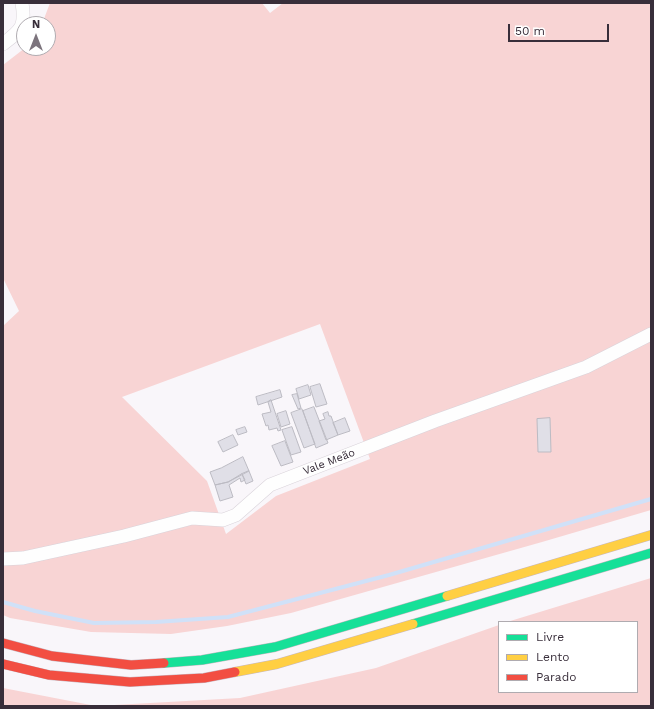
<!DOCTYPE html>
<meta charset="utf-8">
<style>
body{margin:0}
#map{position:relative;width:654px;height:709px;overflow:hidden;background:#f9f6fa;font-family:"Work Sans",sans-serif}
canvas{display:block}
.frame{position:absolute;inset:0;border:4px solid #382e3a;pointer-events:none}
.legend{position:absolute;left:498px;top:621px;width:140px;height:72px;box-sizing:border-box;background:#fff;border:1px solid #afabb0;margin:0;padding:5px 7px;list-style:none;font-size:12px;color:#382e3a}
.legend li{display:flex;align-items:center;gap:8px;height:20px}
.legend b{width:20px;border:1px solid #afabb0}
.north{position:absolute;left:16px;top:16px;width:40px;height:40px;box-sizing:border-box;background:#fff;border:1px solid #afabb0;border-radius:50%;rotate:0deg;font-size:11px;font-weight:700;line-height:16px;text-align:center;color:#382e3a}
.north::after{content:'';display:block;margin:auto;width:14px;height:18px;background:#7c747d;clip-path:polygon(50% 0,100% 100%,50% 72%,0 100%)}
.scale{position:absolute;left:508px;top:24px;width:101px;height:18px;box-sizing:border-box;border:2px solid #382e3a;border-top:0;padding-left:5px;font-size:12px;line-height:14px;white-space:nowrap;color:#382e3a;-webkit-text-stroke:3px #fff;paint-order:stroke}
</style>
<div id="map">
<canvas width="654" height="709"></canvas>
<div class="frame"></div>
<ul class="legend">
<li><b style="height:5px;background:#16e098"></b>Livre</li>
<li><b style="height:5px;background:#ffcf43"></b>Lento</li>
<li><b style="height:5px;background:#f24e42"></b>Parado</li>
</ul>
<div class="north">N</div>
<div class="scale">50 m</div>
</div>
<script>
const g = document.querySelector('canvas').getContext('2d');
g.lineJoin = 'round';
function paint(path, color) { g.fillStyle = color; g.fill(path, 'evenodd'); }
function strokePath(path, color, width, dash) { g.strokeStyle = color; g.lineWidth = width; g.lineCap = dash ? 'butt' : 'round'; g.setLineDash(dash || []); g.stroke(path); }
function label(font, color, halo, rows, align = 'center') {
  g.font = font + ' "Work Sans",sans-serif'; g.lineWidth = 3; g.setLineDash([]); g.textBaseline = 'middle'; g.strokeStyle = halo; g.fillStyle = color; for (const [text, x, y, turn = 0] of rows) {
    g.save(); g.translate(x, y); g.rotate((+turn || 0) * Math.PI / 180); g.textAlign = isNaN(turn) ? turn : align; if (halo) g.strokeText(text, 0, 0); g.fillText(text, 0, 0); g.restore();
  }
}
const green = new Path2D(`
 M 50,3 L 262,3 L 270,13 L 283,3 L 651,3 L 651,510 L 542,542 L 291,613 L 227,626 L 171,634 L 91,632 L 10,618 L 3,615 L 3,326 L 19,311 L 3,278 L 3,65 L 25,48 L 48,48 L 48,24 L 42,24 ZM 320,324 L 370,459 L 276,496 L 226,534 L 207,481 L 122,397 Z
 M 651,578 L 651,706 L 96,706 L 240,698 L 376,668 L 499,625 L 499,692 L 637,692 L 637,622 L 507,622 Z
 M 3,688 L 96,706 L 3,706 Z`);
const stream = new Path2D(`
 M 3,602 L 35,611 L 94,623 L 156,622 L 228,617 L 389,575 L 651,499`);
const building = new Path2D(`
 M 320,384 L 327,404 L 316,407 L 310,387 Z
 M 308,385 L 311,395 L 299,399 L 296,389 Z
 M 280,390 L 282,397 L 258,405 L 256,397 Z
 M 297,394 L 301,408 L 298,409 L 292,395 Z
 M 271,400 L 281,430 L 278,431 L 277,428 L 269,430 L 268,425 L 266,426 L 262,414 L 271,412 L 268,402 Z
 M 314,407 L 328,443 L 316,448 L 303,411 Z
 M 302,409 L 315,444 L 304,448 L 291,413 Z
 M 286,411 L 290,424 L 281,427 L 277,414 Z
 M 328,412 L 329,416 L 331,416 L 338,435 L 326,440 L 319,421 L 325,419 L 323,414 Z
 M 345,418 L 350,431 L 338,435 L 333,423 Z
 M 550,418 L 551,452 L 538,452 L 537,419 Z
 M 245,427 L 247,432 L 238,435 L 236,430 Z
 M 292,427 L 301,452 L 291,455 L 282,430 Z
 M 233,435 L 238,445 L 223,452 L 218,442 Z
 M 285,441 L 293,462 L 281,466 L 272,446 Z
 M 243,457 L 249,471 L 228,482 L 215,485 L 210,472 L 221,468 Z
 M 249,471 L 253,481 L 246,484 L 242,474 Z
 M 242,474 L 245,480 L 241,482 L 240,478 L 229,485 L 233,497 L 220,501 L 215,485 L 228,482 Z`);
const street = new Path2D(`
 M 3,44 C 21,30 26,27 22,3
 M 3,559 L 23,558 L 124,536 L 192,518 L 223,520 L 236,515 L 270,485 L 435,421 L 586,367 L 651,334`);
const fast = new Path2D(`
 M 413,624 L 651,553
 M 164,663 L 202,660 L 275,647 L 447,596`);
const slow = new Path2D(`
 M 447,596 L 651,535
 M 235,672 L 277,664 L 413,624`);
const jam = new Path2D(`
 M 3,643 L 52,656 L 131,665 L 164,663
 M 3,664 L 49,675 L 130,682 L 204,678 L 235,672`);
const streetNames = [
 ["Vale Meão",329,462,-21]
];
paint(green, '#f8d4d4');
strokePath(stream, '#d0e1f8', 4);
paint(building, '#e0dfe7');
strokePath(building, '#bcbbc3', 1);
strokePath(street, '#d9d3da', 14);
strokePath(fast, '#c6b7c0', 10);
strokePath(slow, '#c6b7c0', 10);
strokePath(jam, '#c6b7c0', 10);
strokePath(street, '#fefefe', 13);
strokePath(fast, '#16e098', 9);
strokePath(slow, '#ffcf43', 9);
strokePath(jam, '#f24e42', 9);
label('11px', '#382e3a', '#fff', streetNames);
</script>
